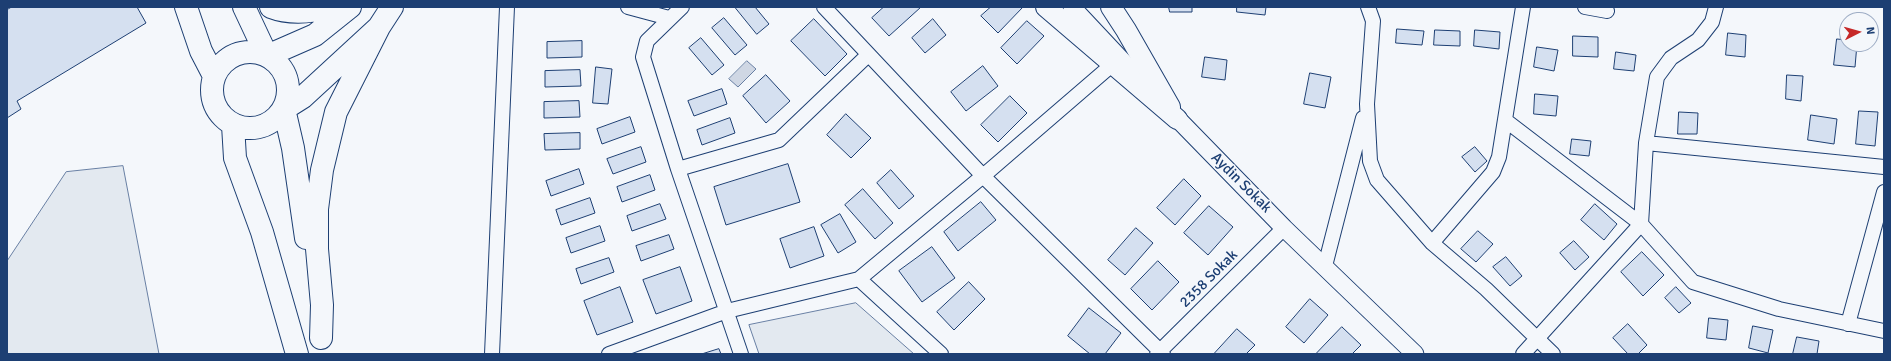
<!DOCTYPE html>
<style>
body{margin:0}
#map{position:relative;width:1891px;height:361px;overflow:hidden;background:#f4f7fb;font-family:Signika,sans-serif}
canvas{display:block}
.frame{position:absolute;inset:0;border:8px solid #1d3f73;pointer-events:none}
.north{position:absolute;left:1839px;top:12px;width:40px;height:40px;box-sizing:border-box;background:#f4f7fb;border:1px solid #9eadc5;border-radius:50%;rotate:84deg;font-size:11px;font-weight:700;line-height:16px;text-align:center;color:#1d3f73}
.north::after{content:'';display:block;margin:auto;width:14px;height:18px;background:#c62828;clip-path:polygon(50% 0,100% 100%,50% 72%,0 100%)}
</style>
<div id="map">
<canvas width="1891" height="361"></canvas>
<div class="frame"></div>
<div class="north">N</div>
</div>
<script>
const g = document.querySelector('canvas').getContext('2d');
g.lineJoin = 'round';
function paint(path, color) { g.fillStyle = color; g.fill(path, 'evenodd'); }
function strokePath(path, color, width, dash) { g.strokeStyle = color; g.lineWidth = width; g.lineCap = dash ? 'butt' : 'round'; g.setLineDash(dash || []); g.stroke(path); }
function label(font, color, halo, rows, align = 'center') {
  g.font = font + ' Signika,sans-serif'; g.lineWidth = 3; g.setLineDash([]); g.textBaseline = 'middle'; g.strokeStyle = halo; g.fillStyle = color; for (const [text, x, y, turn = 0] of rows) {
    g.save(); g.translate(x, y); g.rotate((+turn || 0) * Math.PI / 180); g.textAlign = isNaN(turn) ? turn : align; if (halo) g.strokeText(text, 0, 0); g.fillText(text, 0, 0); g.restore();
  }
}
const green = new Path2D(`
 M 123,166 L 159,354 L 7,354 L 7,261 L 66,172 Z
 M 856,303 L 914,354 L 759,354 L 749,325 Z`);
const water = new Path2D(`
 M 747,61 L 756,69 L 738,87 L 729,79 Z`);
const building = new Path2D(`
 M 12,7 L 137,7 L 146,23 L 17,101 L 21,109 L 7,118 L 7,10 Z
 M 735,7 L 755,7 L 769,24 L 757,34 Z
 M 884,7 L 921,7 L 889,36 L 872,18 Z
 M 991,7 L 1023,7 L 998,33 L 981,16 Z
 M 1169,7 L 1192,7 L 1192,12 L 1170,12 Z
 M 1237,7 L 1266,7 L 1265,15 L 1237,12 Z
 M 724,18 L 747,45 L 735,55 L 712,28 Z
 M 814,19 L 847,54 L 825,76 L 791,41 Z
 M 933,19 L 946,35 L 925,53 L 912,38 Z
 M 1027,21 L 1044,36 L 1017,64 L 1001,48 Z
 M 1397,29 L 1424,31 L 1422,45 L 1396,43 Z
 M 1435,30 L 1460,31 L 1460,46 L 1434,45 Z
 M 1475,30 L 1500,32 L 1499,49 L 1474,46 Z
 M 1728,33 L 1746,35 L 1745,57 L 1726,55 Z
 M 1573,36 L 1598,37 L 1598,57 L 1573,56 Z
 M 701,38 L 724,65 L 712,75 L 689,48 Z
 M 1837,39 L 1847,40 L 1847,44 L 1857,44 L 1855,67 L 1834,65 Z
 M 582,41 L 582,57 L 547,58 L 547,42 Z
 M 1537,47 L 1558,50 L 1554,71 L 1534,67 Z
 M 1616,52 L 1636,55 L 1634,71 L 1614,69 Z
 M 1205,57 L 1227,60 L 1225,80 L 1202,77 Z
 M 983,66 L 998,86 L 966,111 L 951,92 Z
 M 596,67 L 612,69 L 608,104 L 593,103 Z
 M 580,70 L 581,86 L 545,87 L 545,71 Z
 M 1310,73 L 1331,77 L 1325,108 L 1304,104 Z
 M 766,75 L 790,101 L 766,123 L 743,96 Z
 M 1787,75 L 1803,76 L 1801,101 L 1786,99 Z
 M 722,89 L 727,104 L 694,116 L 688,101 Z
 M 1535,94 L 1558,96 L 1556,116 L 1534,114 Z
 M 1010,96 L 1027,113 L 998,142 L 981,125 Z
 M 579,101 L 580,117 L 544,118 L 544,102 Z
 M 1859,111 L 1878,112 L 1875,146 L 1856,144 Z
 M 1679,112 L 1698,113 L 1697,134 L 1678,134 Z
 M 846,114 L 871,138 L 851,158 L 827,135 Z
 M 1811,115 L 1837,119 L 1834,144 L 1808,140 Z
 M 630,117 L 635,132 L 602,144 L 597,129 Z
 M 730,118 L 735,133 L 702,145 L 697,130 Z
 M 580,133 L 580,149 L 545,150 L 544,134 Z
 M 1572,139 L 1591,141 L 1589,156 L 1570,154 Z
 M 641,147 L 646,162 L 613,174 L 607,159 Z
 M 1475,147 L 1487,161 L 1475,172 L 1462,157 Z
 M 788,164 L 800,202 L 726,225 L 714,187 Z
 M 579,169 L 584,184 L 551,196 L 546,181 Z
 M 891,170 L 914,196 L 899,209 L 877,183 Z
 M 650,175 L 655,190 L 622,202 L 617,187 Z
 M 1184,179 L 1201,196 L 1175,225 L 1157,208 Z
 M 863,189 L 893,223 L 875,239 L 845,205 Z
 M 590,198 L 595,213 L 561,225 L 556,210 Z
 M 981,202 L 996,220 L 958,251 L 944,232 Z
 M 660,204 L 666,219 L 632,231 L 627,216 Z
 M 1595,204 L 1617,224 L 1604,240 L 1581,220 Z
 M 1209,206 L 1233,227 L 1208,255 L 1184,233 Z
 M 840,214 L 856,242 L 838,253 L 821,225 Z
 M 600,226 L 605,241 L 571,253 L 566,238 Z
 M 814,227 L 824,256 L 790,268 L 780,239 Z
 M 1136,228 L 1153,243 L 1125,275 L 1108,260 Z
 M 1478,231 L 1493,244 L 1476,262 L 1461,249 Z
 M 669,235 L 674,249 L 641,261 L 636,246 Z
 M 1574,241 L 1589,257 L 1575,270 L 1560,253 Z
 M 932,247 L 955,278 L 922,302 L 899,271 Z
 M 1642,252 L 1664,275 L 1643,296 L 1621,272 Z
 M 1506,257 L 1522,276 L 1510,286 L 1493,267 Z
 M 609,258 L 614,272 L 581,284 L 576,269 Z
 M 1158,261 L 1179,282 L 1152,310 L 1131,289 Z
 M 680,267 L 692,301 L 656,314 L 643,280 Z
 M 969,282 L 985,299 L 954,330 L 937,312 Z
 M 620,287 L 633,322 L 597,335 L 584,301 Z
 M 1676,287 L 1691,303 L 1679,313 L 1665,298 Z
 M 1310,299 L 1328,315 L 1304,343 L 1286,327 Z
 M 1089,308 L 1121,333 L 1105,354 L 1090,354 L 1068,336 Z
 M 1709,318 L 1728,320 L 1726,340 L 1707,338 Z
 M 1628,324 L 1647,345 L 1638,354 L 1628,354 L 1613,338 Z
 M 1753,326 L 1773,330 L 1768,353 L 1749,348 Z
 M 1342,327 L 1361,345 L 1352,354 L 1316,354 Z
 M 1237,329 L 1255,345 L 1246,354 L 1214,354 Z
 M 1797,337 L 1819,341 L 1817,354 L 1793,354 Z
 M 719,349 L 721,354 L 702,354 Z`);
const minor = new Path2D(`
 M 628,7 L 669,18
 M 682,7 L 647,41 L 643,57 L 678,169 L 741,354
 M 824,7 L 983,176 L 1163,354
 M 1368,7 L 1373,21 L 1367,104 L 1370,161 L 1377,180 L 1432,243 L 1486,289 L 1553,354
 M 1585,7 L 1607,11
 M 1505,120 L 1641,224 L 1693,282 L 1779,309 L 1884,331
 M 1646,143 L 1884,167
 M 678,169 L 779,140 L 868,55
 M 1432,243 L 1493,172 L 1499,157 L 1523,7
 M 1325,266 L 1363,118
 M 859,279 L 941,354
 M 1848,324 L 1884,192
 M 492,354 L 507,7
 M 609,354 L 727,311 L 859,279 L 983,176 L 1113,64
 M 1157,354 L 1284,228
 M 1523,354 L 1641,224 L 1646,143 L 1657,77 L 1671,58 L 1698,40 L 1712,22 L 1716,7`);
const tertiary = new Path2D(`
 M 1072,7 L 1132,71
 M 1168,109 L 1284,228 L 1415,354`);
const secondary = new Path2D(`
 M 1046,7 L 1177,119
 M 1111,7 L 1126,30 L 1170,107`);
const primary = new Path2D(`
 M 186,7 L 201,51 L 214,76
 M 244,7 L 267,56
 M 271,7 C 289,14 312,12 331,7
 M212 90a38 38 0 1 1 76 0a38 38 0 1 1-76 0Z
 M 267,56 L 315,35 L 350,7
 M 284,109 L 293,148 L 306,238
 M 284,109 L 303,97 L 379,27 L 392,7
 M 233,125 L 235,158 L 262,232 L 297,354
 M 321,338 L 322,305 L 317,249 L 317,209 L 322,170 L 336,112 L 379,27`);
const streetNames = [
 ["Aydin Sokak",1241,183,45],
 ["2358 Sokak",1209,279,-45]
];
paint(green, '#e3e9f0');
strokePath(green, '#687fa3', 1);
paint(water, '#cfd7e4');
strokePath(water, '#687fa3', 1);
paint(building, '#d5e0f0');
strokePath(building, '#1d3f73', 1);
strokePath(minor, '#1d3f73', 16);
strokePath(tertiary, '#1d3f73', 19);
strokePath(secondary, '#1d3f73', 22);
strokePath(primary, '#1d3f73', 24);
strokePath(minor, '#f4f7fb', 14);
strokePath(tertiary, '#f4f7fb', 17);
strokePath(secondary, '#f4f7fb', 20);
strokePath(primary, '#f4f7fb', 22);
label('15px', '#1d3f73', '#f4f7fb', streetNames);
</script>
